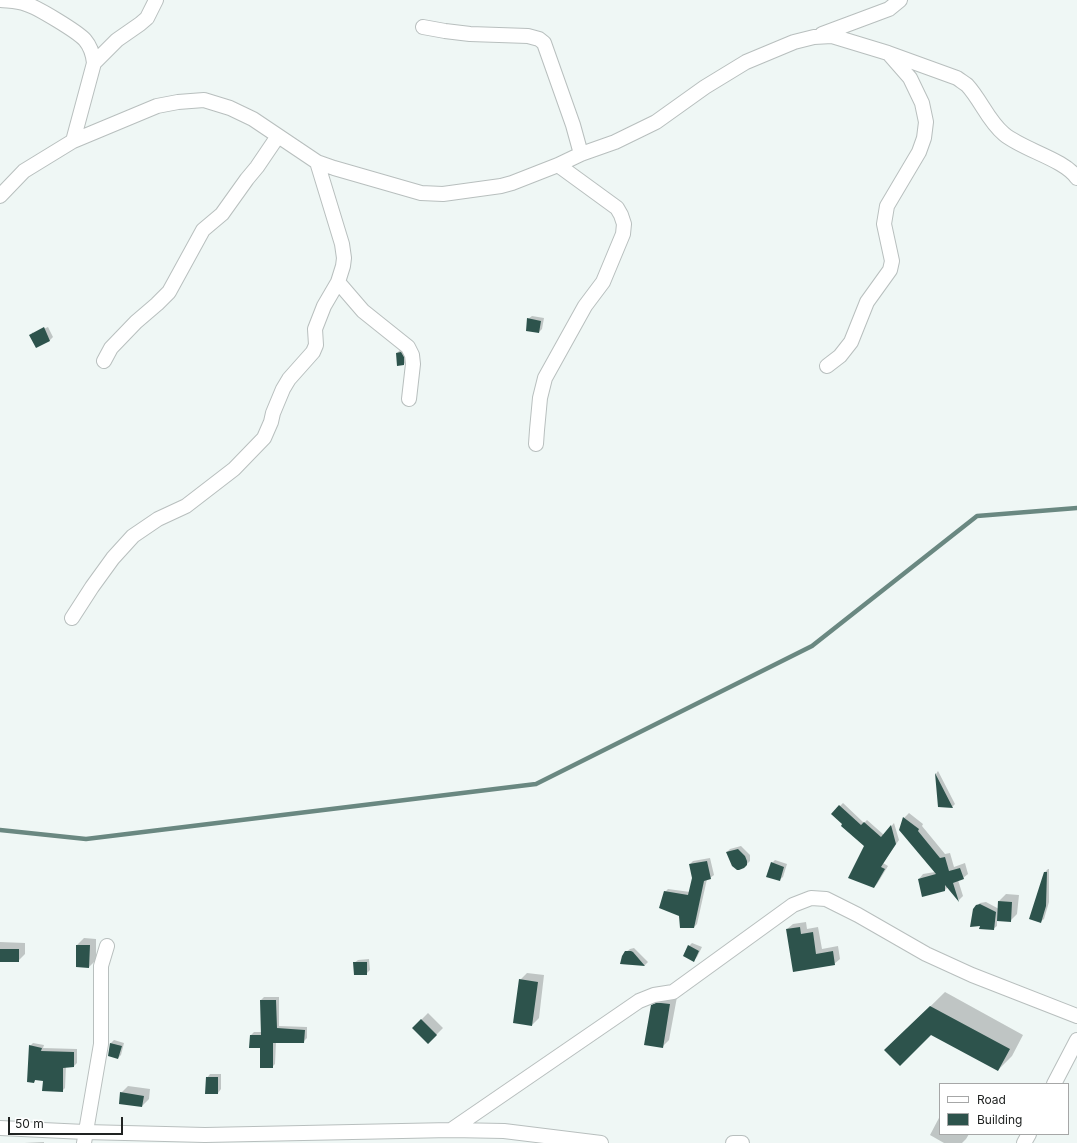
<!DOCTYPE html>
<style>
body{margin:0}
#map{position:relative;width:1077px;height:1143px;overflow:hidden;background:#eff7f5;font-family:Inter,sans-serif}
canvas{display:block}
.legend{position:absolute;left:939px;top:1083px;width:130px;height:52px;box-sizing:border-box;background:#fff;border:1px solid #a6a7a7;margin:0;padding:5px 7px;list-style:none;font-size:12px;color:#202322}
.legend li{display:flex;align-items:center;gap:8px;height:20px}
.legend b{width:20px;border:1px solid #a6a7a7}
.scale{position:absolute;left:8px;top:1117px;width:115px;height:18px;box-sizing:border-box;border:2px solid #202322;border-top:0;padding-left:5px;font-size:12px;line-height:14px;white-space:nowrap;color:#202322;-webkit-text-stroke:3px #fff;paint-order:stroke}
</style>
<div id="map">
<canvas width="1077" height="1143"></canvas>
<ul class="legend">
<li><b style="height:5px;background:#fff"></b>Road</li>
<li><b style="height:11px;background:#2d534c"></b>Building</li>
</ul>
<div class="scale">50 m</div>
</div>
<script>
const g = document.querySelector('canvas').getContext('2d');
g.lineJoin = 'round';
function paint(path, color) { g.fillStyle = color; g.fill(path, 'evenodd'); }
function strokePath(path, color, width, dash) { g.strokeStyle = color; g.lineWidth = width; g.lineCap = dash ? 'butt' : 'round'; g.setLineDash(dash || []); g.stroke(path); }
const shadow = new Path2D(`
 M 532,316 L 544,318 L 542,329 L 539,332 L 528,319 Z
 M 48,327 L 53,337 L 50,340 L 36,346 L 31,335 L 33,332 L 33,334 Z
 M 400,350 L 404,350 L 407,361 L 404,364 L 397,353 Z
 M 938,771 L 955,804 L 952,807 L 939,806 L 936,774 Z
 M 843,803 L 864,823 L 867,820 L 884,835 L 894,823 L 899,840 L 883,863 L 888,866 L 877,884 L 874,887 L 865,846 L 843,824 L 832,814 Z
 M 909,813 L 923,824 L 922,826 L 945,854 L 950,853 L 954,867 L 965,863 L 968,874 L 963,878 L 958,880 L 963,896 L 959,900 L 948,887 L 945,890 L 919,879 L 923,874 L 935,872 L 900,830 L 904,818 Z
 M 741,846 L 750,855 L 750,861 L 744,867 L 727,852 L 730,849 Z
 M 710,858 L 714,875 L 710,878 L 707,879 L 697,924 L 694,927 L 680,915 L 665,892 L 668,889 L 690,892 L 693,878 L 690,864 L 693,861 Z
 M 775,860 L 787,864 L 783,877 L 779,880 L 772,863 Z
 M 1048,869 L 1049,869 L 1049,902 L 1044,919 L 1040,922 L 1045,872 Z
 M 1006,894 L 1019,895 L 1017,914 L 1010,921 L 997,920 L 997,926 L 993,929 L 977,906 L 980,903 L 986,902 L 999,909 L 999,901 Z
 M 806,922 L 807,929 L 818,927 L 822,949 L 838,946 L 840,959 L 834,964 L 794,970 L 787,929 L 793,924 Z
 M 84,938 L 96,939 L 96,960 L 89,967 L 77,945 Z
 M 0,942 L 25,943 L 25,954 L 18,961 L 0,961 Z
 M 692,943 L 702,947 L 697,957 L 694,960 L 689,946 Z
 M 634,948 L 648,962 L 645,965 L 622,964 L 626,952 L 630,949 Z
 M 369,959 L 370,970 L 366,974 L 354,963 L 358,960 Z
 M 527,973 L 544,975 L 539,1018 L 532,1025 L 520,980 Z
 M 945,992 L 1023,1035 L 1012,1056 L 998,1070 L 931,1033 L 886,1050 Z
 M 264,997 L 279,997 L 279,1026 L 307,1027 L 307,1038 L 303,1042 L 276,1042 L 275,1064 L 272,1067 L 261,1047 L 251,1035 L 254,1032 L 262,1032 L 261,1000 Z
 M 677,997 L 669,1040 L 662,1047 L 652,1006 L 660,999 Z
 M 428,1013 L 443,1028 L 428,1043 L 413,1028 Z
 M 114,1040 L 124,1043 L 121,1055 L 118,1058 L 110,1044 Z
 M 33,1043 L 44,1045 L 43,1048 L 77,1049 L 77,1063 L 74,1066 L 66,1066 L 65,1088 L 62,1091 L 44,1080 L 36,1079 L 34,1082 L 30,1046 Z
 M 210,1074 L 221,1074 L 221,1089 L 218,1093 L 207,1078 Z
 M 128,1086 L 150,1089 L 149,1099 L 142,1106 L 121,1093 Z
 M 940,1116 L 940,1134 L 969,1134 L 966,1139 L 962,1143 L 944,1143 L 930,1135 Z
 M 44,1142 L 44,1143 L 24,1143 Z`);
const stream = new Path2D(`
 M 0,830 L 86,839 L 536,784 L 812,646 L 977,516 L 1077,508`);
const building = new Path2D(`
 M 527,318 L 541,321 L 539,333 L 526,331 Z
 M 44,327 L 50,341 L 36,348 L 29,335 Z
 M 401,352 L 404,357 L 404,365 L 397,366 L 396,353 Z
 M 935,773 L 953,808 L 938,807 Z
 M 839,805 L 861,825 L 864,822 L 881,837 L 891,825 L 896,844 L 881,867 L 885,869 L 874,888 L 848,878 L 864,846 L 841,826 L 842,824 L 831,814 Z
 M 903,817 L 919,829 L 918,831 L 940,858 L 945,857 L 949,871 L 960,868 L 964,879 L 953,883 L 959,902 L 945,885 L 945,891 L 922,897 L 918,879 L 936,874 L 899,830 Z
 M 738,849 L 745,856 L 747,861 L 747,865 L 744,868 L 739,870 L 737,870 L 732,866 L 726,852 Z
 M 707,861 L 711,879 L 704,881 L 694,928 L 680,928 L 679,916 L 659,908 L 664,891 L 688,895 L 692,878 L 689,864 Z
 M 771,862 L 784,867 L 780,881 L 766,877 Z
 M 1044,872 L 1047,872 L 1046,906 L 1041,923 L 1029,919 Z
 M 998,901 L 1012,902 L 1011,922 L 997,921 Z
 M 980,904 L 996,912 L 994,930 L 979,929 L 980,926 L 970,927 L 973,909 L 976,905 Z
 M 800,927 L 801,934 L 813,932 L 816,954 L 833,951 L 835,965 L 793,972 L 786,929 Z
 M 76,945 L 90,945 L 89,968 L 76,967 Z
 M 688,945 L 699,951 L 694,962 L 683,956 Z
 M 0,949 L 19,949 L 19,962 L 0,962 Z
 M 625,951 L 631,951 L 633,952 L 645,966 L 620,964 L 622,956 Z
 M 353,962 L 367,962 L 367,975 L 354,975 Z
 M 519,979 L 538,982 L 532,1026 L 513,1023 Z
 M 260,1000 L 276,1000 L 277,1028 L 305,1030 L 304,1043 L 273,1043 L 273,1068 L 260,1068 L 260,1048 L 249,1048 L 250,1035 L 261,1035 Z
 M 656,1003 L 661,1003 L 670,1004 L 663,1048 L 644,1045 L 651,1005 Z
 M 930,1006 L 1010,1049 L 998,1071 L 931,1035 L 900,1066 L 884,1050 Z
 M 421,1019 L 437,1035 L 428,1044 L 412,1028 Z
 M 110,1043 L 122,1046 L 118,1059 L 108,1056 Z
 M 29,1045 L 42,1048 L 41,1051 L 74,1052 L 74,1067 L 63,1068 L 63,1092 L 42,1091 L 43,1081 L 35,1080 L 34,1083 L 27,1082 Z
 M 206,1077 L 218,1077 L 218,1094 L 205,1094 Z
 M 120,1092 L 144,1096 L 142,1107 L 119,1104 Z`);
const street = new Path2D(`
 M 1,0 C 9,1 18,1 26,4 C 37,7 78,32 85,40 C 91,47 93,54 94,63 L 73,141
 M 423,27 L 445,31 L 470,34 L 528,36 L 539,39 L 544,43 L 573,125 L 581,154
 M 822,34 L 889,9 L 900,0
 M 94,63 L 117,40 L 140,24 L 147,18 L 156,0
 M 0,196 L 24,171 L 73,141 L 157,106 L 178,102 L 204,100 L 230,108 L 253,119 L 317,162 L 334,168 L 421,193 L 443,194 L 501,186 L 512,183 L 558,165 L 581,154 L 615,142 L 656,122 L 705,87 L 746,62 L 794,42 L 814,37 L 832,36 L 888,53 L 957,78 C 960,80 964,83 967,85 C 981,100 988,121 1004,134 C 1023,150 1064,159 1077,178
 M 338,282 L 363,311 L 408,347 L 412,355 L 413,364 L 409,399
 M 104,361 L 111,348 L 136,322 L 157,304 L 169,292 L 203,230 L 222,214 L 247,179 L 257,167 L 278,136
 M 827,366 L 840,356 L 851,342 L 867,302 L 890,270 L 892,261 L 884,224 L 887,206 L 919,152 L 924,138 L 926,122 L 922,103 L 910,78 L 889,54
 M 536,444 L 537,430 L 540,398 L 545,378 L 585,306 L 603,282 L 623,234 L 624,224 L 621,215 L 617,208 L 558,165
 M 72,618 L 92,587 L 113,558 L 133,536 L 158,519 L 186,506 L 234,469 L 264,438 L 271,422 L 273,413 L 283,389 L 289,379 L 313,352 L 316,345 L 315,329 L 324,306 L 338,282 L 343,266 L 344,258 L 342,244 L 317,162
 M 1054,1084 L 1077,1040
 M 0,1128 L 85,1132 L 205,1135 L 451,1130 L 504,1131 L 601,1143
 M 451,1130 L 639,1001 L 654,995 L 673,992 L 793,905 L 811,898 L 826,899 L 858,915 L 926,954 L 972,975 L 1077,1016
 M 84,1143 L 101,1044 L 101,966 L 107,946
 M 733,1143 L 742,1143
 M 1024,1143 L 1029,1134`);
paint(shadow, '#0003');
strokePath(stream, '#6a8881', 4.5);
paint(building, '#2d534c');
strokePath(street, '#b8bfbe', 16);
strokePath(street, '#fff', 14);
</script>
